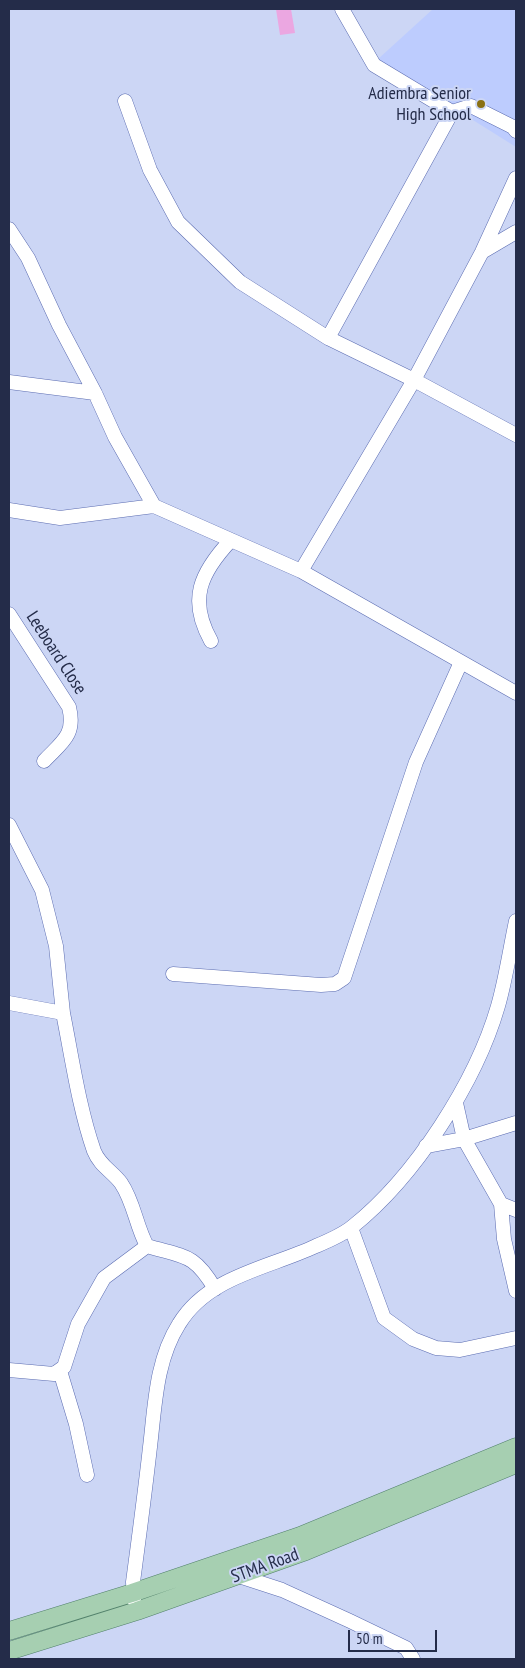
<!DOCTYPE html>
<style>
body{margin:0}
#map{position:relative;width:525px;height:1668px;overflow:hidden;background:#ccd6f5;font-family:"PT Sans Narrow",sans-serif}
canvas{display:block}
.frame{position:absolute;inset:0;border:10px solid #242c49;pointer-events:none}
.scale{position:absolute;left:348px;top:1630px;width:89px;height:22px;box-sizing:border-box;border:2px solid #242c49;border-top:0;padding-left:6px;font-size:15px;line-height:18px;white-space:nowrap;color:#242c49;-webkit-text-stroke:4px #ccd6f5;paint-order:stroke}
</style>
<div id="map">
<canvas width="525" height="1668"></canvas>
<div class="frame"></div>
<div class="scale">50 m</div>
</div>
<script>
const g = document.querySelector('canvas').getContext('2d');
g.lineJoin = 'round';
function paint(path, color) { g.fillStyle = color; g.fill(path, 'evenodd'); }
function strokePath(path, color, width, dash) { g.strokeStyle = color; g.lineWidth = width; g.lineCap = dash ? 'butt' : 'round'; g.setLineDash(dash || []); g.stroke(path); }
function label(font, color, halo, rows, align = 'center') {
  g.font = font + ' "PT Sans Narrow",sans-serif'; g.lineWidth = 4; g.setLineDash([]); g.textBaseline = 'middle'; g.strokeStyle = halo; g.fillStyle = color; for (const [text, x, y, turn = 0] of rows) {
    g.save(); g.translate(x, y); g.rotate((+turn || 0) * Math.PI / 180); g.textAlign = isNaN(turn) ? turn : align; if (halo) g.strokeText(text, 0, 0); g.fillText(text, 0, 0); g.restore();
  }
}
const built = new Path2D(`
 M 433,9 L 516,9 L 516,147 L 377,60 Z`);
const building = new Path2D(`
 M 276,9 L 291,9 L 295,33 L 280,35 Z`);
const minor = new Path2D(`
 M 342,9 L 374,65 L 452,112 L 471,106 L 513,127 L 516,131
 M 125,101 L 150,170 L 178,222 L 240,282 L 328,338 L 414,380 L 516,435
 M 516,178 L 482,252 L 414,380 L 301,571 L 516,693
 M 9,229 L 28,258 L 59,325 L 95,393 L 115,437 L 154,506
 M 482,252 L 516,232
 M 328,338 L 452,112
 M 9,382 L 95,393
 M 9,510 L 60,518 L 154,506 L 301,571
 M 9,614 L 69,707 C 76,735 62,742 44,761
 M 211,641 C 188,600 200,573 231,540
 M 9,825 L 42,890 L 56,946 L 63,1013 L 9,1003
 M 173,974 L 321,985 L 335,984 L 344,978 L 416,762 L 461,662
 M 63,1013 C 72,1058 79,1108 94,1151 C 100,1166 112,1171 121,1183 C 134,1202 136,1226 147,1246 C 184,1257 194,1253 215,1289
 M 456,1103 L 464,1139 L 501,1204 L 516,1210
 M 426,1146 L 464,1139 L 516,1123
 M 501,1204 L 504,1239 L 516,1291
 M 351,1228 L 384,1318 L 413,1339 L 436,1348 L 460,1350 L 516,1338
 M 9,1370 L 54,1374 L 64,1367 L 78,1324 L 104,1278 L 147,1246
 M 60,1371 L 76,1424 L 87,1475
 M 239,1576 L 282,1590 L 350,1621 L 406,1648 L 413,1659
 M 134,1600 L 133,1582 C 139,1537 145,1492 150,1447 C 155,1405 156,1360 179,1324 C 208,1276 269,1268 316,1246 C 328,1241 342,1235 352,1227 C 415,1177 476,1082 498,1006 C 506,978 510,949 516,921`);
const major = new Path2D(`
 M 9,1631 L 132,1593 L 300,1536 L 516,1447
 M 9,1651 L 137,1611 L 306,1551 L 516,1464`);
const markers = [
 [481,104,5,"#8a7013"]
];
const poiNames = [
 ["Adiembra Senior",471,94],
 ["High School",471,115]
];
const streetNames = [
 ["Leeboard Close",56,653,57],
 ["STMA Road",265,1566,-20]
];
paint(built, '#bdccfe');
paint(building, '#eba7e1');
strokePath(minor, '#5b6cb1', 15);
strokePath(major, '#52816b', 19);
strokePath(minor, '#fff', 14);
strokePath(major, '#a6cfb1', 18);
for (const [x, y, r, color] of markers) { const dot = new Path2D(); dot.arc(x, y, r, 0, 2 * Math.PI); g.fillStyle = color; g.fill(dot); strokePath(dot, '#ccd6f5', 2); }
label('18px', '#242c49', '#ccd6f5', poiNames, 'right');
label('18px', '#242c49', '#ccd6f5', streetNames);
</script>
